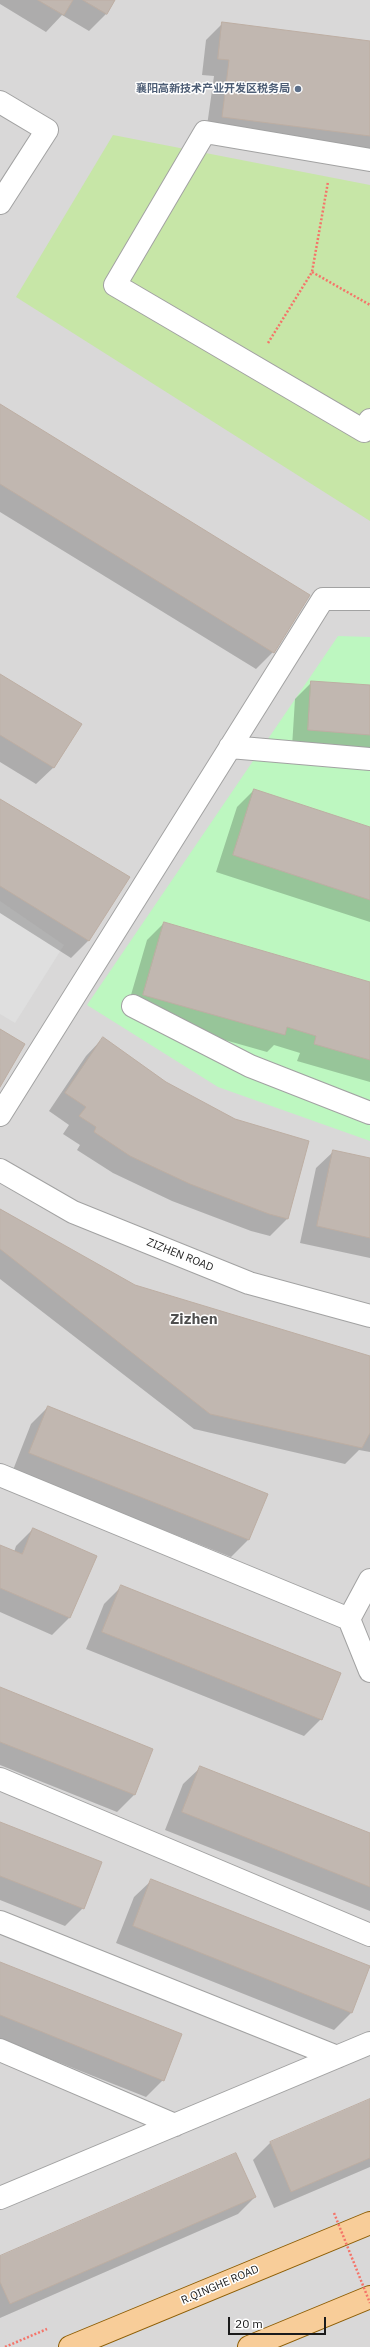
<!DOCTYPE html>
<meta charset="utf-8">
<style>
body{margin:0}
#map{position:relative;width:370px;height:2347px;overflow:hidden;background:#ece8e0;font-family:"IBM Plex Sans",sans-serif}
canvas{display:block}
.scale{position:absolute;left:228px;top:2317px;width:98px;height:18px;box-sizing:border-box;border:2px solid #1b1b1b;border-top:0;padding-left:5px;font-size:12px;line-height:14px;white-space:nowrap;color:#1b1b1b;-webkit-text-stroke:3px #fff;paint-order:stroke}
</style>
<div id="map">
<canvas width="370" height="2347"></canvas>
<div class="scale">20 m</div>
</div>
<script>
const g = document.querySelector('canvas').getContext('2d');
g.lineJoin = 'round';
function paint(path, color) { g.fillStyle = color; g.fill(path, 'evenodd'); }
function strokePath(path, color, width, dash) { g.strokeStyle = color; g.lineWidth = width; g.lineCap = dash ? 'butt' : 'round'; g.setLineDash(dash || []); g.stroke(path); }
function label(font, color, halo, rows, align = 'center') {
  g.font = font + ' "IBM Plex Sans","Noto Sans SC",sans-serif'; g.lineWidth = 3; g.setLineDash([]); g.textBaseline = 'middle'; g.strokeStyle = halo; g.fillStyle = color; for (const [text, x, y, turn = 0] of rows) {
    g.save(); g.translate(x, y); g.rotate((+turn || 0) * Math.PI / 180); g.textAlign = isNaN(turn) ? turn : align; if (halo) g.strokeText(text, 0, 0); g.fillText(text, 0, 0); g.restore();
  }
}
const residential = new Path2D(`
 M 0,0 L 370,0 L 370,2347 L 0,2347 Z`);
const grass = new Path2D(`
 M 113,135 L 370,185 L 370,521 L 16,297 Z`);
const park = new Path2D(`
 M 338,636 L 370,637 L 370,1141 L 218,1087 L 87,1005 Z`);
const parking = new Path2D(`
 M 0,901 L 64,945 L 15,1023 L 0,1014 Z`);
const shadow = new Path2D(`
 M 0,0 L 114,0 L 106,14 L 89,31 L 62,15 L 46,32 L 0,4 Z
 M 223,23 L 370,42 L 370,154 L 206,133 L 214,76 L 202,75 L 206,40 Z
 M 0,406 L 273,652 L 256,669 L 0,512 Z
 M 0,675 L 54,767 L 36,784 L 0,762 Z
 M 312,682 L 370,686 L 370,753 L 292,747 L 295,699 Z
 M 254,790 L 370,828 L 370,922 L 216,872 L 237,807 Z
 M 0,800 L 128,878 L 88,941 L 71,958 L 0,913 Z
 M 164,923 L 370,983 L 370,1082 L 297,1061 L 300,1053 L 274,1045 L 267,1052 L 126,1012 L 147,940 Z
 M 103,1038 L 165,1083 L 235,1120 L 308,1142 L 287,1219 L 270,1236 L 251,1231 L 172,1201 L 113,1173 L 77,1150 L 80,1145 L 63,1134 L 69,1125 L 49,1111 L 86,1056 Z
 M 334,1151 L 370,1159 L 370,1258 L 300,1243 L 316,1168 Z
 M 0,1209 L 135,1286 L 370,1357 L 370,1452 L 359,1450 L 345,1464 L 194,1429 L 0,1279 Z
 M 48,1407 L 266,1494 L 248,1540 L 231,1557 L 13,1470 L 31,1424 Z
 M 33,1529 L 69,1618 L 52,1635 L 0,1612 L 0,1546 L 14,1552 L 16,1546 Z
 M 121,1587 L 321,1719 L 304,1736 L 86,1649 L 104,1604 Z
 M 0,1689 L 152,1749 L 134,1795 L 117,1812 L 0,1765 Z
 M 201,1767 L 370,1834 L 370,1911 L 165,1830 L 183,1784 Z
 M 0,1823 L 83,1908 L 65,1926 L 0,1900 Z
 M 152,1880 L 351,2013 L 334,2030 L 116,1943 L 134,1897 Z
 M 0,1963 L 163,2080 L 146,2097 L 0,2039 Z
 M 370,2100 L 370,2167 L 274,2208 L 253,2160 L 270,2143 Z
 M 255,2197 L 238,2214 L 0,2318 L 0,2257 Z`);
const building = new Path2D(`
 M 38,0 L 73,0 L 64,15 Z
 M 83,0 L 115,0 L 107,14 Z
 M 222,22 L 370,41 L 370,136 L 222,117 L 229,60 L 218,59 Z
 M 0,404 L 310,595 L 274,653 L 0,484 Z
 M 0,674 L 82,724 L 54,768 L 0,735 Z
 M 311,681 L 370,685 L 370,735 L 308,730 Z
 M 254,789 L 370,827 L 370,900 L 233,855 Z
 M 0,799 L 130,877 L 89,941 L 0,886 Z
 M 164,922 L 370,982 L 370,1060 L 314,1044 L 316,1036 L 287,1027 L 285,1035 L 143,995 Z
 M 0,1029 L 25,1044 L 0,1087 Z
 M 103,1037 L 166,1082 L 235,1119 L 309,1141 L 288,1219 L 269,1214 L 190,1184 L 130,1156 L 94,1132 L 96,1127 L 79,1116 L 86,1107 L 65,1093 Z
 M 333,1150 L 370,1158 L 370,1238 L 317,1226 Z
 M 0,1209 L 135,1285 L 370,1356 L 370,1433 L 362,1448 L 210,1414 L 0,1249 Z
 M 48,1406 L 268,1494 L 249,1540 L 29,1453 Z
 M 33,1528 L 97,1556 L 70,1618 L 0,1588 L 0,1545 L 22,1554 Z
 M 121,1585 L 341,1673 L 322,1720 L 102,1632 Z
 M 0,1687 L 153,1749 L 135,1795 L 0,1742 Z
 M 200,1766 L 370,1833 L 370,1887 L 182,1812 Z
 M 0,1822 L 102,1862 L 84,1909 L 0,1876 Z
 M 151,1879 L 370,1966 L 352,2013 L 133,1926 Z
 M 0,1962 L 182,2034 L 164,2081 L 0,2015 Z
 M 370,2099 L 370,2158 L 291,2192 L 270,2142 Z
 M 236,2153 L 256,2197 L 10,2304 L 0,2282 L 0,2256 Z`);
const path = new Path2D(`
 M 312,272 L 370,305
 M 268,343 L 312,272 L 328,182
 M 5,2347 L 47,2329`);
const minor = new Path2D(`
 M 0,102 L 47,130 L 0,203
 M 370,160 L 205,132 L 115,285 L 364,431 L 370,420
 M 230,747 L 370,759
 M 133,1006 L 250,1066 L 370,1113
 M 0,1115 L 323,599 L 370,599
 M 0,1170 L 73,1212 L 249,1283 L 370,1316
 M 0,1475 L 349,1619 L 370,1671
 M 349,1619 L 370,1580
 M 0,1779 L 370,1935
 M 0,1922 L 337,2057
 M 0,2050 L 175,2125
 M 0,2198 L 370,2043`);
const major = new Path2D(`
 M 70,2347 L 370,2223
 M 249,2347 L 370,2297`);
const pathBridge = new Path2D(`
 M 334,2213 L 370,2303`);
const markers = [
 [298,89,4,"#5c6f8a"]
];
const serviceNames = [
 ["襄阳高新技术产业开发区税务局",290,89]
];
const streetNames = [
 ["ZIZHEN ROAD",180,1255,22],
 ["R.QINGHE ROAD",220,2285,-23]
];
const districtNames = [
 ["Zizhen",194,1320]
];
paint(residential, '#d9d8d8');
paint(grass, '#c7e6a7');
paint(park, '#bdf7c0');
paint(parking, '#dfdfdf');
paint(shadow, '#0003');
paint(building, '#c1b7b0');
strokePath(building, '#bdaea3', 1);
strokePath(minor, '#a2a2a2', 24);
strokePath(major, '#8d5d04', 24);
strokePath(path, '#f57469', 2.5, [2, 2]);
strokePath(minor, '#fff', 22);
strokePath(major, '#f8cd99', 22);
strokePath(pathBridge, '#f57469', 2.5, [2, 2]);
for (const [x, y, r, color] of markers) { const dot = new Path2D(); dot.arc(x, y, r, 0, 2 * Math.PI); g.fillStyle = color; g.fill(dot); strokePath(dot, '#fff', 1.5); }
label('bold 11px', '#4e5e75', '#fff', serviceNames, 'right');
label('11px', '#1b1b1b', '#fff', streetNames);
label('bold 15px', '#4e4e4e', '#fff', districtNames);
</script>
